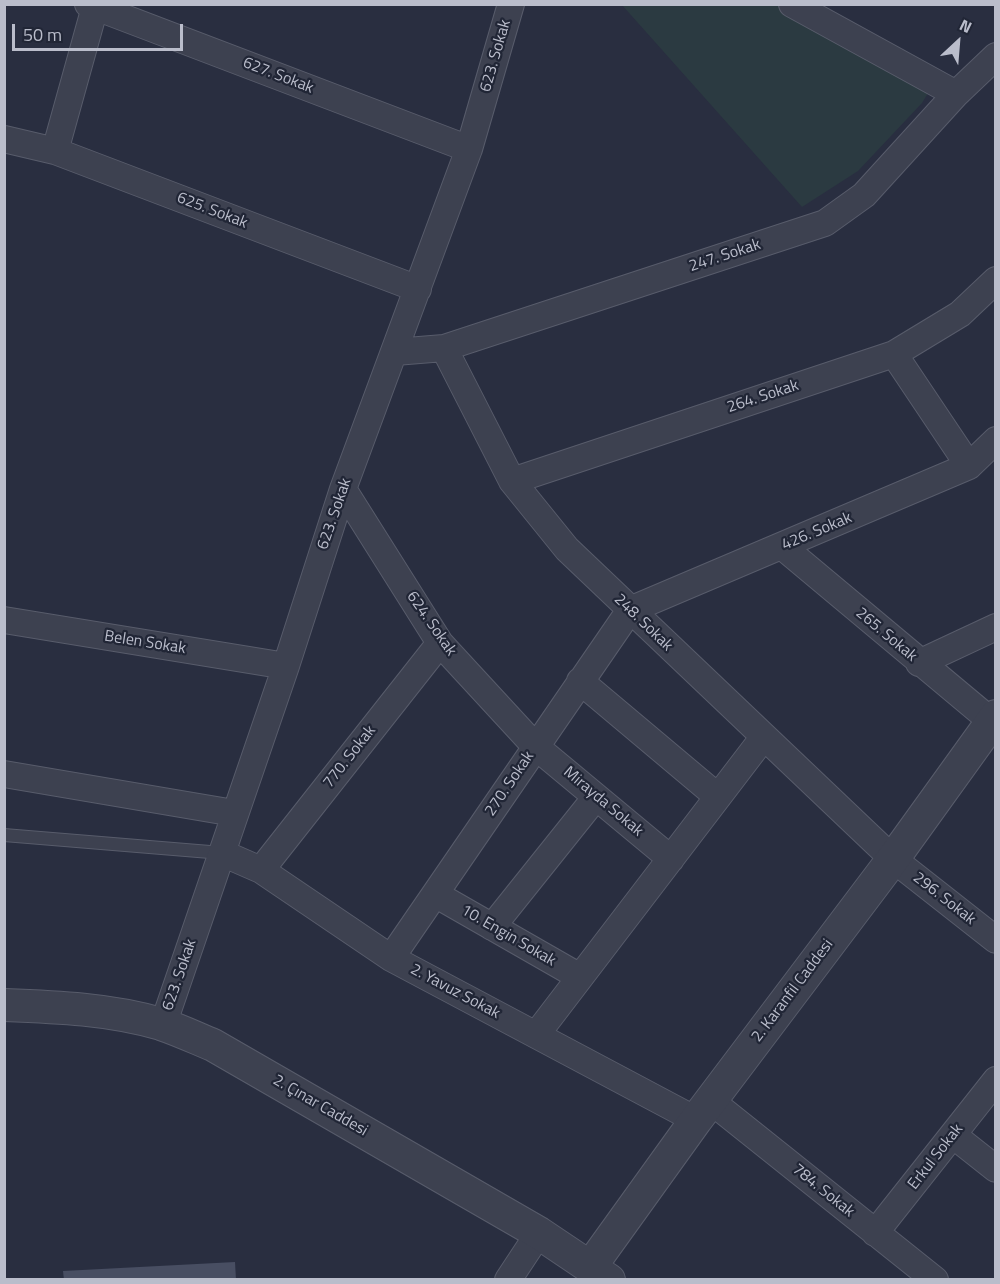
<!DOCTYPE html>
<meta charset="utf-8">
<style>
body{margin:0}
#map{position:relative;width:1000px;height:1284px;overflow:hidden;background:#292e40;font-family:"Titillium Web",sans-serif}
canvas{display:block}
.frame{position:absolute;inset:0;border:6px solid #babdcb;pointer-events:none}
.north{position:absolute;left:928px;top:12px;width:60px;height:60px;-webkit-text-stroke:4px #212636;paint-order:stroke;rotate:26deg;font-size:16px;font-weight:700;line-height:24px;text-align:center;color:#babdcb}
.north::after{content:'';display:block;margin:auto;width:21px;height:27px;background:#babdcb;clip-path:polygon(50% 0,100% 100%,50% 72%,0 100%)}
.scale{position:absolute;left:12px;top:24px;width:171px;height:27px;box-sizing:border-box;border:3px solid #babdcb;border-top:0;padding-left:8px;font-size:18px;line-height:21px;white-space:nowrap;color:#babdcb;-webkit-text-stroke:4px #212636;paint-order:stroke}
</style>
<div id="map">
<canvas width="1000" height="1284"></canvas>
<div class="frame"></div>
<div class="north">N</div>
<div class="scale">50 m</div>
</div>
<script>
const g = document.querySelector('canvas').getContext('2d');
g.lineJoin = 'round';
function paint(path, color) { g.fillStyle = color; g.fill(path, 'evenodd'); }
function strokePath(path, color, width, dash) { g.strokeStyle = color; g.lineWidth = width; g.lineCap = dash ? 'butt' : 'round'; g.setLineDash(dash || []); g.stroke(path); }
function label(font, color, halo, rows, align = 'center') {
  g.font = font + ' "Titillium Web",sans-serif'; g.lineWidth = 4.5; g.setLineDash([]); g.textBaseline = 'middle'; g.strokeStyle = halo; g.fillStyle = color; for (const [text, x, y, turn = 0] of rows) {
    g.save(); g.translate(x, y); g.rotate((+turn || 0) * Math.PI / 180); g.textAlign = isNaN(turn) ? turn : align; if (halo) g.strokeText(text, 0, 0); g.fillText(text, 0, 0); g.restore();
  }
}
const green = new Path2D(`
 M 622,5 L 783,5 L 930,90 L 922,103 L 858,171 L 802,207 Z`);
const building = new Path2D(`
 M 235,1262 L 236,1280 L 64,1280 L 63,1271 Z`);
const service = new Path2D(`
 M 4,835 L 222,853`);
const minor = new Path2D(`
 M 88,4 L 469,149
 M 792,4 L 956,94
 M 4,139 L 55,151 L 418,289
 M 55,151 L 95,7
 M 444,348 L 512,481 L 567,549 L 893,859 L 996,940
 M 395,352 L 444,348 L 825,223 L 864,195 L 956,94 L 996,56
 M 894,354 L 969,466
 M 512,481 L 894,354 L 960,314 L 996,280
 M 343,489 L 440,643 L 535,746 L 671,859
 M 783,547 L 996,725
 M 4,620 L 286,666
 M 919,663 L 996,627
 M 580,681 L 718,797
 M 4,774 L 234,813
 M 222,853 L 261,870 L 391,958 L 696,1120
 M 261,870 L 440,643
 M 435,894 L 580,977
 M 492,927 L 596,797
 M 391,958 L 630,610 L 969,466 L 996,440
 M 163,1025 L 286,666 L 343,489 L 469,149 L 511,4
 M 536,1035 L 763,738
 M 711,1101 L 935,1280
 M 953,1135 L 996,1169
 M 875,1233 L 996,1080
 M 508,1280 L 539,1233`);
const tertiary = new Path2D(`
 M 4,1005 C 57,1007 110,1009 161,1024 C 179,1030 196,1038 213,1045 L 539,1233 L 609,1280
 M 591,1266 L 696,1120 L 893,859 L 996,716`);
const streetNames = [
 ["623. Sokak",496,56,-74],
 ["627. Sokak",278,76,21],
 ["625. Sokak",212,211,21],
 ["247. Sokak",725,256,-18],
 ["264. Sokak",763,397,-18],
 ["623. Sokak",335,514,-71],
 ["426. Sokak",817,532,-23],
 ["248. Sokak",643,623,44],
 ["624. Sokak",431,624,55],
 ["265. Sokak",886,635,40],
 ["Belen Sokak",145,643,9],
 ["770. Sokak",350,757,-52],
 ["270. Sokak",510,784,-56],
 ["Mirayda Sokak",603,802,40],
 ["296. Sokak",944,899,38],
 ["10. Engin Sokak",508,936,30],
 ["623. Sokak",180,975,-71],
 ["2. Karanfil Caddesi",793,991,-53],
 ["2. Yavuz Sokak",455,992,28],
 ["2. Çınar Caddesi",320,1106,30],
 ["Erkul Sokak",936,1157,-52],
 ["784. Sokak",823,1191,39]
];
paint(green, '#2b3a41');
paint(building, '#484e62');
strokePath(service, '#585c6b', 14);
strokePath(minor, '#585c6b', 28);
strokePath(tertiary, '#585c6b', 34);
strokePath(service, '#3d4150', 12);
strokePath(minor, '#3d4150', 26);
strokePath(tertiary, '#3d4150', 32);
label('16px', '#babdcb', '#212636', streetNames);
</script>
